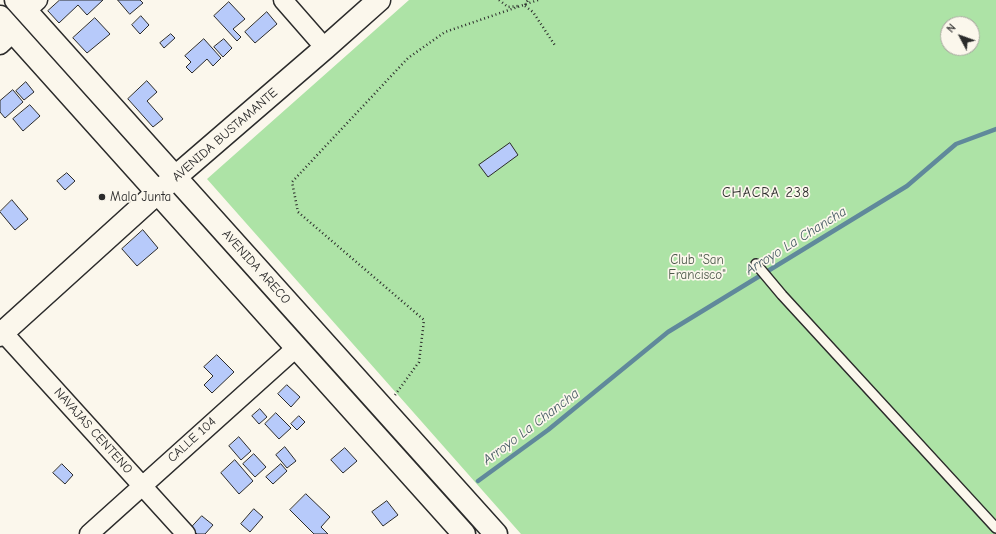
<!DOCTYPE html>
<style>
body{margin:0}
#map{position:relative;width:996px;height:534px;overflow:hidden;background:#fbf7ec;font-family:"Comic Neue",sans-serif}
canvas{display:block}
.north{position:absolute;left:940px;top:16px;width:40px;height:40px;box-sizing:border-box;background:#fbf7ec;border:1px solid #a8a59f;border-radius:50%;rotate:311deg;font-size:11px;font-weight:700;line-height:16px;text-align:center;color:#2b2b2b}
.north::after{content:'';display:block;margin:auto;width:14px;height:18px;background:#2b2b2b;clip-path:polygon(50% 0,100% 100%,50% 72%,0 100%)}
</style>
<div id="map">
<canvas width="996" height="534"></canvas>
<div class="north">N</div>
</div>
<script>
const g = document.querySelector('canvas').getContext('2d');
g.lineJoin = 'round';
function paint(path, color) { g.fillStyle = color; g.fill(path, 'evenodd'); }
function strokePath(path, color, width, dash) { g.strokeStyle = color; g.lineWidth = width; g.lineCap = dash ? 'butt' : 'round'; g.setLineDash(dash || []); g.stroke(path); }
function label(font, color, halo, rows, align = 'center') {
  g.font = font + ' "Comic Neue",sans-serif'; g.lineWidth = 3.5; g.setLineDash([]); g.textBaseline = 'middle'; g.strokeStyle = halo; g.fillStyle = color; for (const [text, x, y, turn = 0] of rows) {
    g.save(); g.translate(x, y); g.rotate((+turn || 0) * Math.PI / 180); g.textAlign = isNaN(turn) ? turn : align; if (halo) g.strokeText(text, 0, 0); g.fillText(text, 0, 0); g.restore();
  }
}
const green = new Path2D(`
 M 409,0 L 996,0 L 996,534 L 521,534 L 207,179 ZM 948,24 L 972,24 L 972,48 L 948,48 Z`);
const stream = new Path2D(`
 M 478,481 L 548,430 L 668,332 L 907,186 L 956,144 L 996,129`);
const building = new Path2D(`
 M 60,0 L 103,0 L 87,15 L 78,5 L 59,23 L 48,11 Z
 M 118,0 L 140,0 L 143,3 L 130,14 Z
 M 229,2 L 245,19 L 233,29 L 241,37 L 237,41 L 214,16 Z
 M 267,12 L 277,24 L 255,43 L 245,32 Z
 M 141,16 L 149,25 L 140,34 L 132,25 Z
 M 95,18 L 110,34 L 87,53 L 73,38 Z
 M 171,34 L 175,38 L 164,48 L 160,43 Z
 M 204,39 L 221,58 L 213,66 L 207,59 L 192,73 L 186,67 L 191,62 L 185,56 Z
 M 224,39 L 232,48 L 223,57 L 214,47 Z
 M 147,81 L 157,92 L 147,101 L 163,119 L 153,127 L 128,99 Z
 M 26,82 L 34,92 L 24,100 L 16,91 Z
 M 13,90 L 23,102 L 5,118 L 0,112 L 0,101 Z
 M 30,105 L 40,116 L 23,131 L 13,119 Z
 M 510,143 L 518,155 L 488,177 L 479,165 Z
 M 67,173 L 75,181 L 65,190 L 57,181 Z
 M 12,200 L 28,219 L 15,230 L 0,212 Z
 M 143,230 L 158,248 L 137,266 L 122,249 Z
 M 217,355 L 234,372 L 212,393 L 204,385 L 213,376 L 204,367 Z
 M 287,385 L 300,397 L 291,407 L 278,394 Z
 M 260,409 L 267,417 L 259,424 L 252,416 Z
 M 276,413 L 291,428 L 279,439 L 265,424 Z
 M 299,416 L 305,422 L 297,430 L 291,424 Z
 M 239,437 L 251,451 L 241,460 L 229,446 Z
 M 285,447 L 296,461 L 287,468 L 276,455 Z
 M 345,448 L 357,461 L 343,473 L 331,460 Z
 M 254,454 L 266,467 L 255,477 L 243,464 Z
 M 235,460 L 253,481 L 239,494 L 221,473 Z
 M 62,464 L 73,475 L 65,484 L 53,473 Z
 M 281,464 L 287,471 L 273,484 L 266,477 Z
 M 306,494 L 330,517 L 321,527 L 328,534 L 314,534 L 290,510 Z
 M 387,501 L 398,515 L 383,526 L 372,512 Z
 M 254,509 L 263,517 L 250,532 L 241,524 Z
 M 202,516 L 213,525 L 205,534 L 197,534 L 191,528 Z`);
const path = new Path2D(`
 M 499,0 L 508,7 L 518,6
 M 525,5 L 528,0
 M 525,6 L 533,12 L 556,47
 M 395,395 L 419,362 L 424,320 L 298,212 L 292,182 L 408,58 L 445,32 L 538,0`);
const lane = new Path2D(`
 M 756,264 L 782,295 L 996,528`);
const street = new Path2D(`
 M 283,0 L 325,48
 M 26,11 L 38,0
 M 0,45 L 14,32
 M 0,329 L 186,534
 M 89,534 L 297,347`);
const secondary = new Path2D(`
 M 16,0 L 496,534
 M 0,17 L 464,534
 M 0,335 L 158,192 L 325,48 L 379,0`);
const markers = [
 [102,197,4,"#2b2b2b"]
];
const streetNames = [
 ["AVENIDA BUSTAMANTE",225,135,-41],
 ["AVENIDA ARECO",256,267,48],
 ["NAVAJAS CENTENO",93,431,48],
 ["CALLE 104",192,440,-42]
];
const poiNames = [
 ["Mala Junta",110,197]
];
const parkNames = [
 ["Club \"San",697,260],
 ["Francisco\"",697,275]
];
const neighbourhoodNames = [
 ["CHACRA 238",766,193]
];
const waterNames = [
 ["Arroyo La Chancha",796,241,-32],
 ["Arroyo La Chancha",531,427,-37]
];
paint(green, '#ade3a6');
strokePath(stream, '#60899b', 4.5);
paint(building, '#b7cafa');
strokePath(building, '#2b2b2b', 1);
strokePath(lane, '#2b2b2b', 12);
strokePath(street, '#2b2b2b', 21);
strokePath(secondary, '#2b2b2b', 25);
strokePath(path, '#2b2b2b', 2.5, [1, 3]);
strokePath(lane, '#fbf7ec', 9);
strokePath(street, '#fbf7ec', 18);
strokePath(secondary, '#fbf7ec', 22);
for (const [x, y, r, color] of markers) { const dot = new Path2D(); dot.arc(x, y, r, 0, 2 * Math.PI); g.fillStyle = color; g.fill(dot); strokePath(dot, '#fbf7ec', 1.5); }
label('13px', '#2b2b2b', '#fbf7ec', streetNames);
label('13px', '#2b2b2b', '#fbf7ec', poiNames, 'left');
label('13px', '#4c594a', '#fbf7ec', parkNames);
g.letterSpacing = '1px';
label('14px', '#2b2b2b', '#fbf7ec', neighbourhoodNames);
g.letterSpacing = '0px';
label('italic 14px', '#455a63', '#fbf7ec', waterNames);
</script>
